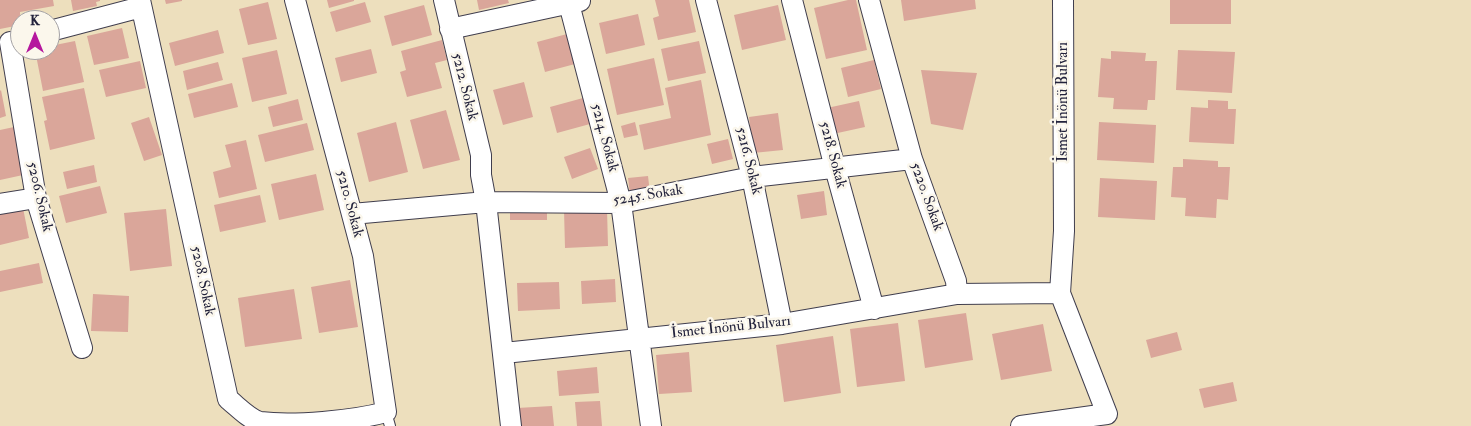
<!DOCTYPE html>
<meta charset="utf-8">
<style>
body{margin:0}
#map{position:relative;width:1471px;height:426px;overflow:hidden;background:#eddfbd;font-family:"IM FELL Double Pica",serif}
canvas{display:block}
.north{position:absolute;left:10px;top:10px;width:50px;height:50px;box-sizing:border-box;background:#fbf7ec;border:1px solid #a4a2a5;border-radius:50%;rotate:0deg;font-size:14px;font-weight:700;line-height:20px;text-align:center;color:#22223b}
.north::after{content:'';display:block;margin:auto;width:18px;height:22px;background:#b5179e;clip-path:polygon(50% 0,100% 100%,50% 72%,0 100%)}
</style>
<div id="map">
<canvas width="1471" height="426"></canvas>
<div class="north">K</div>
</div>
<script>
const g = document.querySelector('canvas').getContext('2d');
g.lineJoin = 'round';
function paint(path, color) { g.fillStyle = color; g.fill(path, 'evenodd'); }
function strokePath(path, color, width, dash) { g.strokeStyle = color; g.lineWidth = width; g.lineCap = dash ? 'butt' : 'round'; g.setLineDash(dash || []); g.stroke(path); }
function label(font, color, halo, rows, align = 'center') {
  g.font = font + ' "IM FELL Double Pica",serif'; g.lineWidth = 5; g.setLineDash([]); g.textBaseline = 'middle'; g.strokeStyle = halo; g.fillStyle = color; for (const [text, x, y, turn = 0] of rows) {
    g.save(); g.translate(x, y); g.rotate((+turn || 0) * Math.PI / 180); g.textAlign = isNaN(turn) ? turn : align; if (halo) g.strokeText(text, 0, 0); g.fillText(text, 0, 0); g.restore();
  }
}
const building = new Path2D(`
 M 0,0 L 53,0 L 54,6 L 20,12 L 20,25 L 0,29 Z
 M 71,0 L 100,0 L 100,1 L 96,2 L 97,6 L 73,11 Z
 M 165,0 L 182,0 L 182,1 L 166,4 Z
 M 327,0 L 354,0 L 354,1 L 329,8 Z
 M 477,0 L 508,0 L 509,3 L 479,10 Z
 M 655,0 L 689,0 L 696,32 L 658,40 L 653,18 L 659,16 Z
 M 848,0 L 856,0 L 867,50 L 826,59 L 814,8 Z
 M 901,0 L 975,0 L 976,9 L 904,21 Z
 M 1170,0 L 1231,0 L 1231,24 L 1170,24 Z
 M 268,2 L 277,39 L 248,45 L 239,9 Z
 M 365,2 L 371,22 L 336,32 L 330,12 Z
 M 424,5 L 432,35 L 392,46 L 384,16 Z
 M 778,5 L 786,40 L 742,50 L 734,15 Z
 M 638,14 L 645,45 L 606,54 L 599,23 Z
 M 122,28 L 129,58 L 94,65 L 87,36 Z
 M 218,30 L 224,53 L 175,66 L 169,43 Z
 M 567,34 L 575,64 L 545,72 L 537,42 Z
 M 442,40 L 447,60 L 435,63 L 442,88 L 407,97 L 400,72 L 406,70 L 401,51 Z
 M 75,41 L 84,82 L 43,91 L 35,50 L 50,50 L 50,46 Z
 M 699,41 L 706,73 L 668,81 L 661,49 Z
 M 371,49 L 377,73 L 341,82 L 335,58 Z
 M 277,50 L 287,94 L 252,102 L 242,58 Z
 M 1178,50 L 1235,52 L 1232,93 L 1176,90 Z
 M 1111,51 L 1146,53 L 1145,61 L 1157,61 L 1155,100 L 1148,100 L 1147,110 L 1113,109 L 1114,98 L 1098,97 L 1101,58 L 1111,59 Z
 M 654,58 L 664,105 L 617,115 L 607,69 Z
 M 874,60 L 881,89 L 848,97 L 841,68 Z
 M 140,61 L 146,88 L 106,97 L 99,70 Z
 M 218,62 L 223,80 L 187,90 L 183,71 Z
 M 921,70 L 977,73 L 963,130 L 931,124 Z
 M 701,80 L 711,135 L 644,150 L 639,125 L 671,118 L 665,88 Z
 M 524,82 L 533,117 L 503,125 L 493,90 Z
 M 232,83 L 238,107 L 194,118 L 188,94 Z
 M 84,88 L 95,139 L 50,150 L 44,121 L 47,120 L 42,97 Z
 M 1,90 L 6,116 L 0,118 L 0,91 Z
 M 583,98 L 590,124 L 557,133 L 550,107 Z
 M 298,99 L 303,120 L 273,127 L 268,107 Z
 M 1208,100 L 1228,101 L 1228,109 L 1236,109 L 1234,144 L 1189,142 L 1191,107 L 1208,108 Z
 M 859,101 L 865,127 L 833,134 L 827,108 Z
 M 446,110 L 460,160 L 423,169 L 410,120 Z
 M 778,113 L 783,150 L 753,153 L 749,117 Z
 M 149,117 L 162,155 L 144,161 L 131,123 Z
 M 396,122 L 408,172 L 369,182 L 357,133 Z
 M 635,122 L 638,135 L 624,138 L 621,126 Z
 M 1099,122 L 1156,125 L 1154,163 L 1097,160 Z
 M 307,123 L 314,150 L 265,162 L 258,135 Z
 M 14,127 L 23,175 L 0,180 L 0,130 Z
 M 728,139 L 733,159 L 712,164 L 707,144 Z
 M 246,140 L 257,189 L 219,198 L 213,172 L 231,167 L 225,145 Z
 M 590,148 L 598,169 L 572,179 L 564,157 Z
 M 1183,159 L 1218,161 L 1218,167 L 1230,167 L 1228,200 L 1217,199 L 1216,218 L 1185,216 L 1186,198 L 1171,197 L 1173,167 L 1183,167 Z
 M 94,165 L 97,182 L 67,189 L 63,172 Z
 M 316,174 L 324,210 L 279,220 L 271,184 Z
 M 648,176 L 650,193 L 630,195 L 628,178 Z
 M 1100,178 L 1157,181 L 1155,220 L 1098,217 Z
 M 100,186 L 107,213 L 66,223 L 59,196 Z
 M 824,191 L 827,215 L 801,219 L 797,195 Z
 M 260,195 L 266,222 L 220,232 L 214,205 Z
 M 510,205 L 547,205 L 547,220 L 510,220 Z
 M 23,208 L 29,238 L 0,245 L 0,213 Z
 M 166,209 L 172,266 L 130,271 L 124,213 Z
 M 607,209 L 608,246 L 565,248 L 564,210 Z
 M 39,263 L 43,283 L 0,292 L 0,271 Z
 M 615,279 L 616,302 L 582,304 L 581,281 Z
 M 350,280 L 358,327 L 319,333 L 311,287 Z
 M 559,282 L 560,309 L 518,311 L 517,283 Z
 M 294,289 L 302,339 L 245,347 L 238,298 Z
 M 93,294 L 129,296 L 128,332 L 91,331 Z
 M 966,313 L 973,360 L 925,368 L 918,320 Z
 M 898,323 L 905,381 L 857,387 L 850,329 Z
 M 1043,324 L 1052,371 L 1001,380 L 992,334 Z
 M 1177,332 L 1182,350 L 1151,358 L 1146,340 Z
 M 833,336 L 841,393 L 784,402 L 776,345 Z
 M 689,352 L 692,392 L 659,394 L 656,355 Z
 M 597,367 L 599,393 L 559,396 L 557,371 Z
 M 1233,382 L 1237,401 L 1204,408 L 1199,389 Z
 M 600,401 L 602,426 L 577,426 L 575,402 Z
 M 552,406 L 554,426 L 518,426 L 517,408 Z`);
const service = new Path2D(`
 M 386,412 L 390,426`);
const minor = new Path2D(`
 M 140,0 L 228,399 C 237,406 249,419 260,422 C 293,426 353,421 386,412 L 363,256 L 295,0
 M 444,0 L 481,155 L 481,175 L 486,202 L 511,426
 M 568,0 L 621,203 L 651,426
 M 706,0 L 752,177 L 782,324
 M 792,0 L 835,168 L 874,309
 M 869,0 L 912,159 L 956,281 L 957,294 L 1060,293
 M 450,29 L 580,1
 M 50,31 L 141,7
 M 10,42 L 36,198 L 82,348
 M 0,204 L 36,198
 M 352,214 L 486,202 L 621,203 L 752,177 L 912,159
 M 504,353 L 782,324 L 957,294
 M 1021,426 L 1107,414 L 1060,293 L 1064,231 L 1063,0`);
const streetNames = [
 ["5212. Sokak",464,87,76],
 ["İsmet İnönü Bulvarı",1064,102,-90],
 ["5214. Sokak",604,138,75],
 ["5218. Sokak",832,155,75],
 ["5216. Sokak",748,161,76],
 ["5245. Sokak",648,196,-9],
 ["5206. Sokak",39,197,77],
 ["5220. Sokak",926,197,70],
 ["5210. Sokak",349,204,75],
 ["5208. Sokak",202,281,78],
 ["İsmet İnönü Bulvarı",731,328,-6]
];
paint(building, '#daa69a');
strokePath(service, '#403e4e', 12);
strokePath(minor, '#403e4e', 22);
strokePath(service, '#fff', 10);
strokePath(minor, '#fff', 20);
label('15px', '#22223b', '#fbf7ec', streetNames);
</script>
